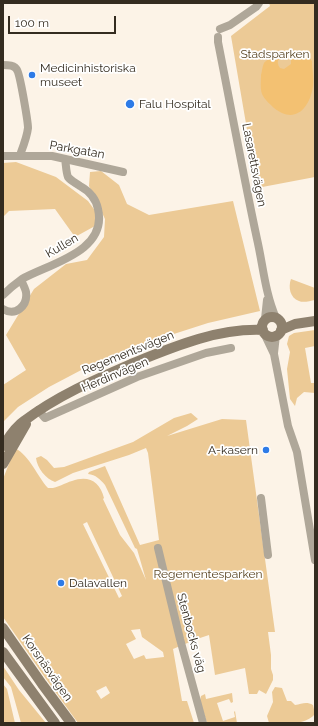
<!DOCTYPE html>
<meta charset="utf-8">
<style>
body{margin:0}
#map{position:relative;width:318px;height:726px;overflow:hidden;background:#fcf3e7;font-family:Raleway,sans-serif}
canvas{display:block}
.frame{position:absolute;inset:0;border:4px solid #342c20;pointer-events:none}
.scale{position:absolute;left:8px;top:16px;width:108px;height:18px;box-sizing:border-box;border:2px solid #342c20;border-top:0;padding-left:5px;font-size:12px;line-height:14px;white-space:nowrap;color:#342c20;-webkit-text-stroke:3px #fff;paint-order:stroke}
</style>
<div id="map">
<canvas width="318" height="726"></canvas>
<div class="frame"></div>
<div class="scale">100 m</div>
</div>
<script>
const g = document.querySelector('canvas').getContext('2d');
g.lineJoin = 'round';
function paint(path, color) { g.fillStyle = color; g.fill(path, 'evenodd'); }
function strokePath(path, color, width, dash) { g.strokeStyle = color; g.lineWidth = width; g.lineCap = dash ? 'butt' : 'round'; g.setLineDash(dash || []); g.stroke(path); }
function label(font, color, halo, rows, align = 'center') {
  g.font = font + ' Raleway,sans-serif'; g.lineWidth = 3.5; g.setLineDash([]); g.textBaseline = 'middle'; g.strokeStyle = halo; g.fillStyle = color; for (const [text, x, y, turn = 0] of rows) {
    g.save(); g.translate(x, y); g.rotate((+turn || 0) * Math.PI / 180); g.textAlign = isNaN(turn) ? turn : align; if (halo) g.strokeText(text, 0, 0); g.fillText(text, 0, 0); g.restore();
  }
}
const green = new Path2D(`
 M 269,3 L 315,3 L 315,177 L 257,188 L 231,36 L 270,6 Z
 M 16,162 L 56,177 L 88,201 L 96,212 L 95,226 L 75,237 L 55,209 L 9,211 L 3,217 L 3,163 Z
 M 101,171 L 119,185 L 127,204 L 149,215 L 233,201 L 260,311 L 208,323 L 152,341 L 87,367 L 49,387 L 18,407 L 3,422 L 3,385 L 26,370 L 6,335 L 34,289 L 66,264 L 87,260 L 104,237 L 105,219 L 89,186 L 90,172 Z
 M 291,279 L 315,288 L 315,300 C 310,301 303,303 299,301 C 290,298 288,287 291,279 Z
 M 315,330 L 315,346 L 305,348 L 311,383 L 315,383 L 315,393 L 304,392 L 297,398 L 295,406 L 290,399 L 287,369 L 290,352 L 287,344 L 289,336 L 294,333 Z
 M 191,413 L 198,419 L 187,426 L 167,436 L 222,419 L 246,420 L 275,632 L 268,632 L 271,655 L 271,669 L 273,675 L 273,680 L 266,694 L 259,690 L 257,694 L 249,694 L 245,668 L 215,675 L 209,635 L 197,639 L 173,649 L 182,701 L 187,701 L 194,723 L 78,723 L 46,679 L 3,617 L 3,479 L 15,448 C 30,456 37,476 48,488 C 57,489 64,483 72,481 C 89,475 100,482 104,498 L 103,499 L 120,535 L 134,553 L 146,580 L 137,549 L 135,548 L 105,485 C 100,479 96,475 88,474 L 89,472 L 105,466 L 140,545 L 159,540 L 148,453 L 146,448 L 129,455 L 73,473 L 55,482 C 46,479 37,468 36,458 L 41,456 L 47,460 L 54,468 L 64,467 L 133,442 L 174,418 ZM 87,522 L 122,596 L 119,598 L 83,524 ZM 140,629 L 142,637 L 163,652 L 164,657 L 146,659 L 144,655 L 134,659 L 126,644 L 136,639 L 131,630 ZM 106,686 L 110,693 L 101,699 L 96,691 Z
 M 3,666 L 19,690 L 46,723 L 21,723 L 11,687 L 3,677 Z
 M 3,684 L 7,689 L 15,723 L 3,723 Z
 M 275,687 L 282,688 L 287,701 L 291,701 L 295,705 C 302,704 306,701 313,705 L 315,714 C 305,726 284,723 269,723 L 267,716 L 273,702 L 272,692 Z
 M 232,693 L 233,702 L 231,703 L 229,699 L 217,703 L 223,721 L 235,717 L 234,712 L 235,711 L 237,723 L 207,723 L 200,701 L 201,696 L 205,694 L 206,699 Z`);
const water = new Path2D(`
 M 299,51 L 304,52 L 312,61 C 312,69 314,78 313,86 C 310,108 295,125 274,108 C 270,104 264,99 262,94 C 260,88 261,81 261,75 C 262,72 262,67 264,63 C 268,57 291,53 299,51 ZM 286,56 L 291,60 L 291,64 L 284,69 L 280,68 C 275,61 279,57 286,56 Z`);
const street = new Path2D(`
 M 220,29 L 230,25 L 256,7 L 259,3
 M 218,37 L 218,42 C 231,108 243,173 257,239 C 263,265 265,293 276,318
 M 3,65 C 8,65 15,65 17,70 C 20,74 28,122 28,128 C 27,137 23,147 20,155
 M 3,156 L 52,156 L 123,172
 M 3,295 C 9,289 15,284 22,279 C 48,264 108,252 98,209 C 96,199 89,191 80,186 C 76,183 71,181 68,177 C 66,172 66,164 65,159
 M 3,309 C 15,317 28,306 26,292 C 25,288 23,284 21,280
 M 265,319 L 267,300
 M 264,333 L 274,354 L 288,426 L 297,452 L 315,560
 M 274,353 L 276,335
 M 38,410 L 45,418 L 137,377 L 206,353 L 231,348
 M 261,498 L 268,555
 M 158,548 L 180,639 L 203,723`);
const secondary = new Path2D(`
 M262 327a10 10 0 1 1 20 0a10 10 0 1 1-20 0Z
 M 281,330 L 295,324 L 315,321
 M 3,446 C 9,437 15,427 24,421 C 57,396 94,380 131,364 C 173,347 217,328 263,330
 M 3,464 L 26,424
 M 3,628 L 42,684 L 71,723
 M 3,652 L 55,723`);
const markers = [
 [32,75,4,"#2e7be7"],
 [130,104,5,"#2e7be7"],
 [266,450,4,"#2e7be7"],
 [61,583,4,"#2e7be7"]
];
const parkNames = [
 ["Stadsparken",275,54],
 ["Regementesparken",208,574]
];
const poiNames = [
 ["Medicinhistoriska",40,68],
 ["museet",40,82],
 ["Falu Hospital",139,104],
 ["A-kasern",258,450,"right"],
 ["Dalavallen",69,583]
];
const streetNames = [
 ["Parkgatan",77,150,10],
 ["Lasarettsvägen",254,165,79],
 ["Kullen",62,246,-30],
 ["Regementsvägen",128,353,-22],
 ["Herdinvägen",115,375,-23],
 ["Stenbocks väg",191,633,75],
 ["Korsnäsvägen",47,668,55]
];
paint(green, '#ecca96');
paint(water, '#f3c172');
strokePath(street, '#afa799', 8);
strokePath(secondary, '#8e816e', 10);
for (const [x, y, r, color] of markers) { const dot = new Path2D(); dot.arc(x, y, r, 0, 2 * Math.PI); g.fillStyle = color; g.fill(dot); strokePath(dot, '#fff', 1.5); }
label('12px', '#5a4523', '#fff', parkNames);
label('12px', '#342c20', '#fff', poiNames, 'left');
label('12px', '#342c20', '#fff', streetNames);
</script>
